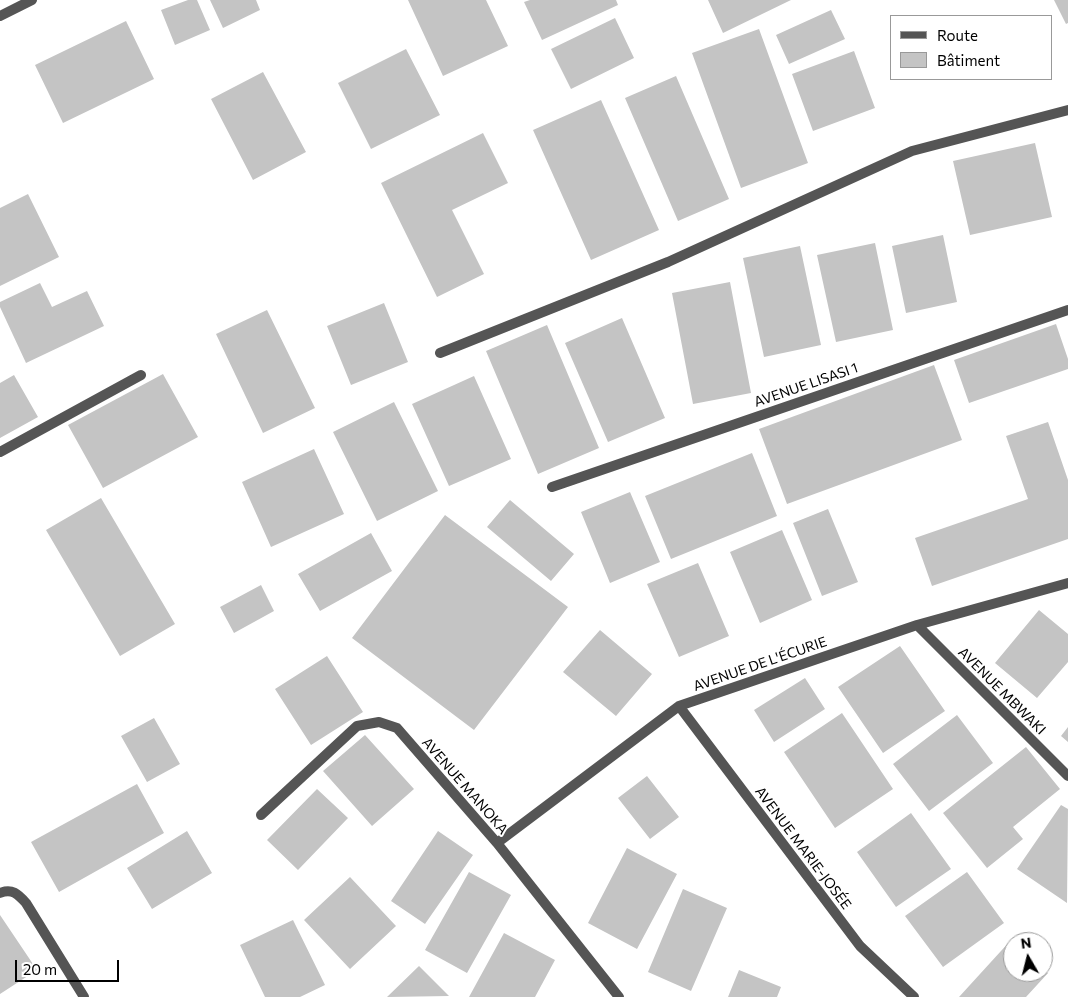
<!DOCTYPE html>
<meta charset="utf-8">
<style>
body{margin:0}
#map{position:relative;width:1068px;height:997px;overflow:hidden;background:#fff;font-family:Commissioner,sans-serif}
canvas{display:block}
.legend{position:absolute;left:890px;top:15px;width:162px;height:65px;box-sizing:border-box;background:#fff;border:1px solid #999;margin:0;padding:6px 9px;list-style:none;font-size:15px;color:#000}
.legend li{display:flex;align-items:center;gap:10px;height:25px}
.legend b{width:25px;border:1px solid #999}
.north{position:absolute;left:1003px;top:932px;width:50px;height:50px;box-sizing:border-box;background:#fff;border:1px solid #999;border-radius:50%;rotate:352deg;font-size:14px;font-weight:700;line-height:20px;text-align:center;color:#000}
.north::after{content:'';display:block;margin:auto;width:18px;height:22px;background:#000;clip-path:polygon(50% 0,100% 100%,50% 72%,0 100%)}
.scale{position:absolute;left:15px;top:960px;width:104px;height:22px;box-sizing:border-box;border:2px solid #000;border-top:0;padding-left:6px;font-size:15px;line-height:18px;white-space:nowrap;color:#000;-webkit-text-stroke:4px #fff;paint-order:stroke}
</style>
<div id="map">
<canvas width="1068" height="997"></canvas>
<ul class="legend">
<li><b style="height:6px;background:#555"></b>Route</li>
<li><b style="height:14px;background:#c4c4c4"></b>Bâtiment</li>
</ul>
<div class="north">N</div>
<div class="scale">20 m</div>
</div>
<script>
const g = document.querySelector('canvas').getContext('2d');
g.lineJoin = 'round';
function paint(path, color) { g.fillStyle = color; g.fill(path, 'evenodd'); }
function strokePath(path, color, width, dash) { g.strokeStyle = color; g.lineWidth = width; g.lineCap = dash ? 'butt' : 'round'; g.setLineDash(dash || []); g.stroke(path); }
function label(font, color, halo, rows, align = 'center') {
  g.font = font + ' Commissioner,sans-serif'; g.lineWidth = 4; g.setLineDash([]); g.textBaseline = 'middle'; g.strokeStyle = halo; g.fillStyle = color; for (const [text, x, y, turn = 0] of rows) {
    g.save(); g.translate(x, y); g.rotate((+turn || 0) * Math.PI / 180); g.textAlign = isNaN(turn) ? turn : align; if (halo) g.strokeText(text, 0, 0); g.fillText(text, 0, 0); g.restore();
  }
}
const building = new Path2D(`
 M 188,0 L 197,0 L 210,30 L 175,45 L 161,10 Z
 M 210,0 L 256,0 L 260,10 L 223,28 Z
 M 408,0 L 486,0 L 508,46 L 443,76 Z
 M 530,0 L 616,0 L 618,5 L 542,40 L 524,2 Z
 M 708,0 L 791,0 L 723,33 Z
 M 1054,0 L 1068,0 L 1068,23 L 1066,24 Z
 M 831,10 L 845,39 L 789,64 L 776,35 Z
 M 615,18 L 634,58 L 571,89 L 551,49 Z
 M 126,21 L 154,79 L 63,123 L 35,65 Z
 M 759,29 L 808,163 L 741,188 L 692,53 Z
 M 406,49 L 440,115 L 371,149 L 338,83 Z
 M 854,51 L 875,108 L 813,131 L 792,74 Z
 M 263,72 L 306,152 L 253,180 L 211,99 Z
 M 676,76 L 729,199 L 678,221 L 625,98 Z
 M 601,100 L 659,230 L 591,260 L 533,130 Z
 M 483,133 L 508,183 L 452,210 L 484,274 L 437,297 L 381,183 Z
 M 1035,143 L 1052,217 L 970,235 L 953,161 Z
 M 28,194 L 59,257 L 0,286 L 0,208 Z
 M 943,235 L 957,302 L 906,313 L 892,246 Z
 M 875,243 L 893,330 L 836,342 L 817,255 Z
 M 800,246 L 821,345 L 764,357 L 743,258 Z
 M 730,282 L 751,393 L 693,404 L 672,293 Z
 M 40,283 L 52,307 L 87,291 L 104,326 L 26,363 L 0,307 L 0,302 Z
 M 384,303 L 408,362 L 351,385 L 327,326 Z
 M 267,310 L 315,408 L 263,433 L 216,334 Z
 M 622,318 L 665,418 L 608,442 L 565,343 Z
 M 1056,324 L 1068,359 L 1068,369 L 969,403 L 954,360 Z
 M 547,325 L 599,448 L 538,474 L 486,351 Z
 M 934,365 L 962,440 L 787,504 L 759,429 Z
 M 163,374 L 198,437 L 103,488 L 68,425 Z
 M 14,375 L 38,417 L 0,438 L 0,383 Z
 M 474,376 L 511,459 L 449,486 L 412,404 Z
 M 394,402 L 438,491 L 377,521 L 333,432 Z
 M 1048,422 L 1068,480 L 1068,539 L 932,586 L 915,538 L 1028,499 L 1006,436 Z
 M 314,449 L 344,514 L 271,547 L 242,482 Z
 M 752,453 L 777,516 L 671,559 L 645,496 Z
 M 630,492 L 660,562 L 610,583 L 581,512 Z
 M 101,498 L 175,624 L 120,656 L 46,530 Z
 M 510,500 L 574,554 L 551,581 L 487,527 Z
 M 828,509 L 858,582 L 822,596 L 793,523 Z
 M 445,515 L 568,607 L 474,730 L 352,638 Z
 M 782,530 L 812,600 L 760,623 L 730,552 Z
 M 371,533 L 392,571 L 320,611 L 298,574 Z
 M 698,563 L 729,636 L 679,657 L 647,584 Z
 M 261,585 L 274,611 L 234,633 L 220,607 Z
 M 1039,610 L 1068,634 L 1068,662 L 1037,698 L 995,663 Z
 M 600,630 L 652,674 L 616,716 L 563,672 Z
 M 900,646 L 945,711 L 883,753 L 838,687 Z
 M 327,656 L 363,712 L 311,745 L 275,689 Z
 M 805,678 L 825,709 L 774,742 L 754,710 Z
 M 842,713 L 893,789 L 835,828 L 784,752 Z
 M 957,715 L 993,763 L 929,811 L 893,764 Z
 M 154,718 L 180,764 L 147,782 L 121,736 Z
 M 1068,727 L 1068,742 L 1061,736 Z
 M 365,735 L 414,789 L 372,826 L 323,771 Z
 M 1026,747 L 1060,789 L 1013,827 L 1023,839 L 987,868 L 943,813 Z
 M 647,776 L 679,817 L 650,839 L 618,798 Z
 M 137,784 L 164,833 L 59,892 L 31,842 Z
 M 317,789 L 348,818 L 298,870 L 267,840 Z
 M 1061,805 L 1068,809 L 1067,903 L 1017,869 Z
 M 911,813 L 951,869 L 896,907 L 857,852 Z
 M 187,831 L 212,873 L 152,909 L 127,868 Z
 M 438,831 L 473,855 L 425,924 L 391,901 Z
 M 627,848 L 677,874 L 637,949 L 588,923 Z
 M 469,872 L 511,895 L 467,973 L 425,950 Z
 M 967,872 L 1004,923 L 943,967 L 905,916 Z
 M 350,877 L 396,926 L 350,969 L 304,920 Z
 M 683,889 L 727,908 L 691,991 L 648,972 Z
 M 0,915 L 37,970 L 0,994 Z
 M 293,920 L 325,985 L 300,997 L 265,997 L 240,945 Z
 M 504,933 L 555,960 L 535,997 L 469,997 Z
 M 1011,940 L 1013,972 L 1043,972 L 1043,968 L 1048,973 L 1026,997 L 959,997 Z
 M 419,966 L 449,996 L 387,997 Z
 M 739,970 L 781,987 L 777,997 L 728,997 Z`);
const minor = new Path2D(`
 M 0,16 L 32,0
 M 440,353 L 668,262 L 912,151 L 1068,110
 M 0,452 L 141,375
 M 552,487 L 1068,310
 M 917,625 L 1068,776
 M 679,706 L 860,946 L 914,997
 M 261,815 L 357,726 L 379,722 L 397,728 L 497,843 L 619,997
 M 497,843 L 679,706 L 917,625 L 1068,583
 M 0,893 C 12,888 18,894 26,903 L 84,997`);
const streetNames = [
 ["AVENUE LISASI 1",806,385,-19],
 ["AVENUE DE L'ÉCURIE",760,664,-19],
 ["AVENUE MBWAKI",1002,691,45],
 ["AVENUE MANOKA",465,786,49],
 ["AVENUE MARIE-JOSÉE",803,848,53]
];
paint(building, '#c4c4c4');
strokePath(minor, '#555', 10);
label('14px', '#000', '#fff', streetNames);
</script>
